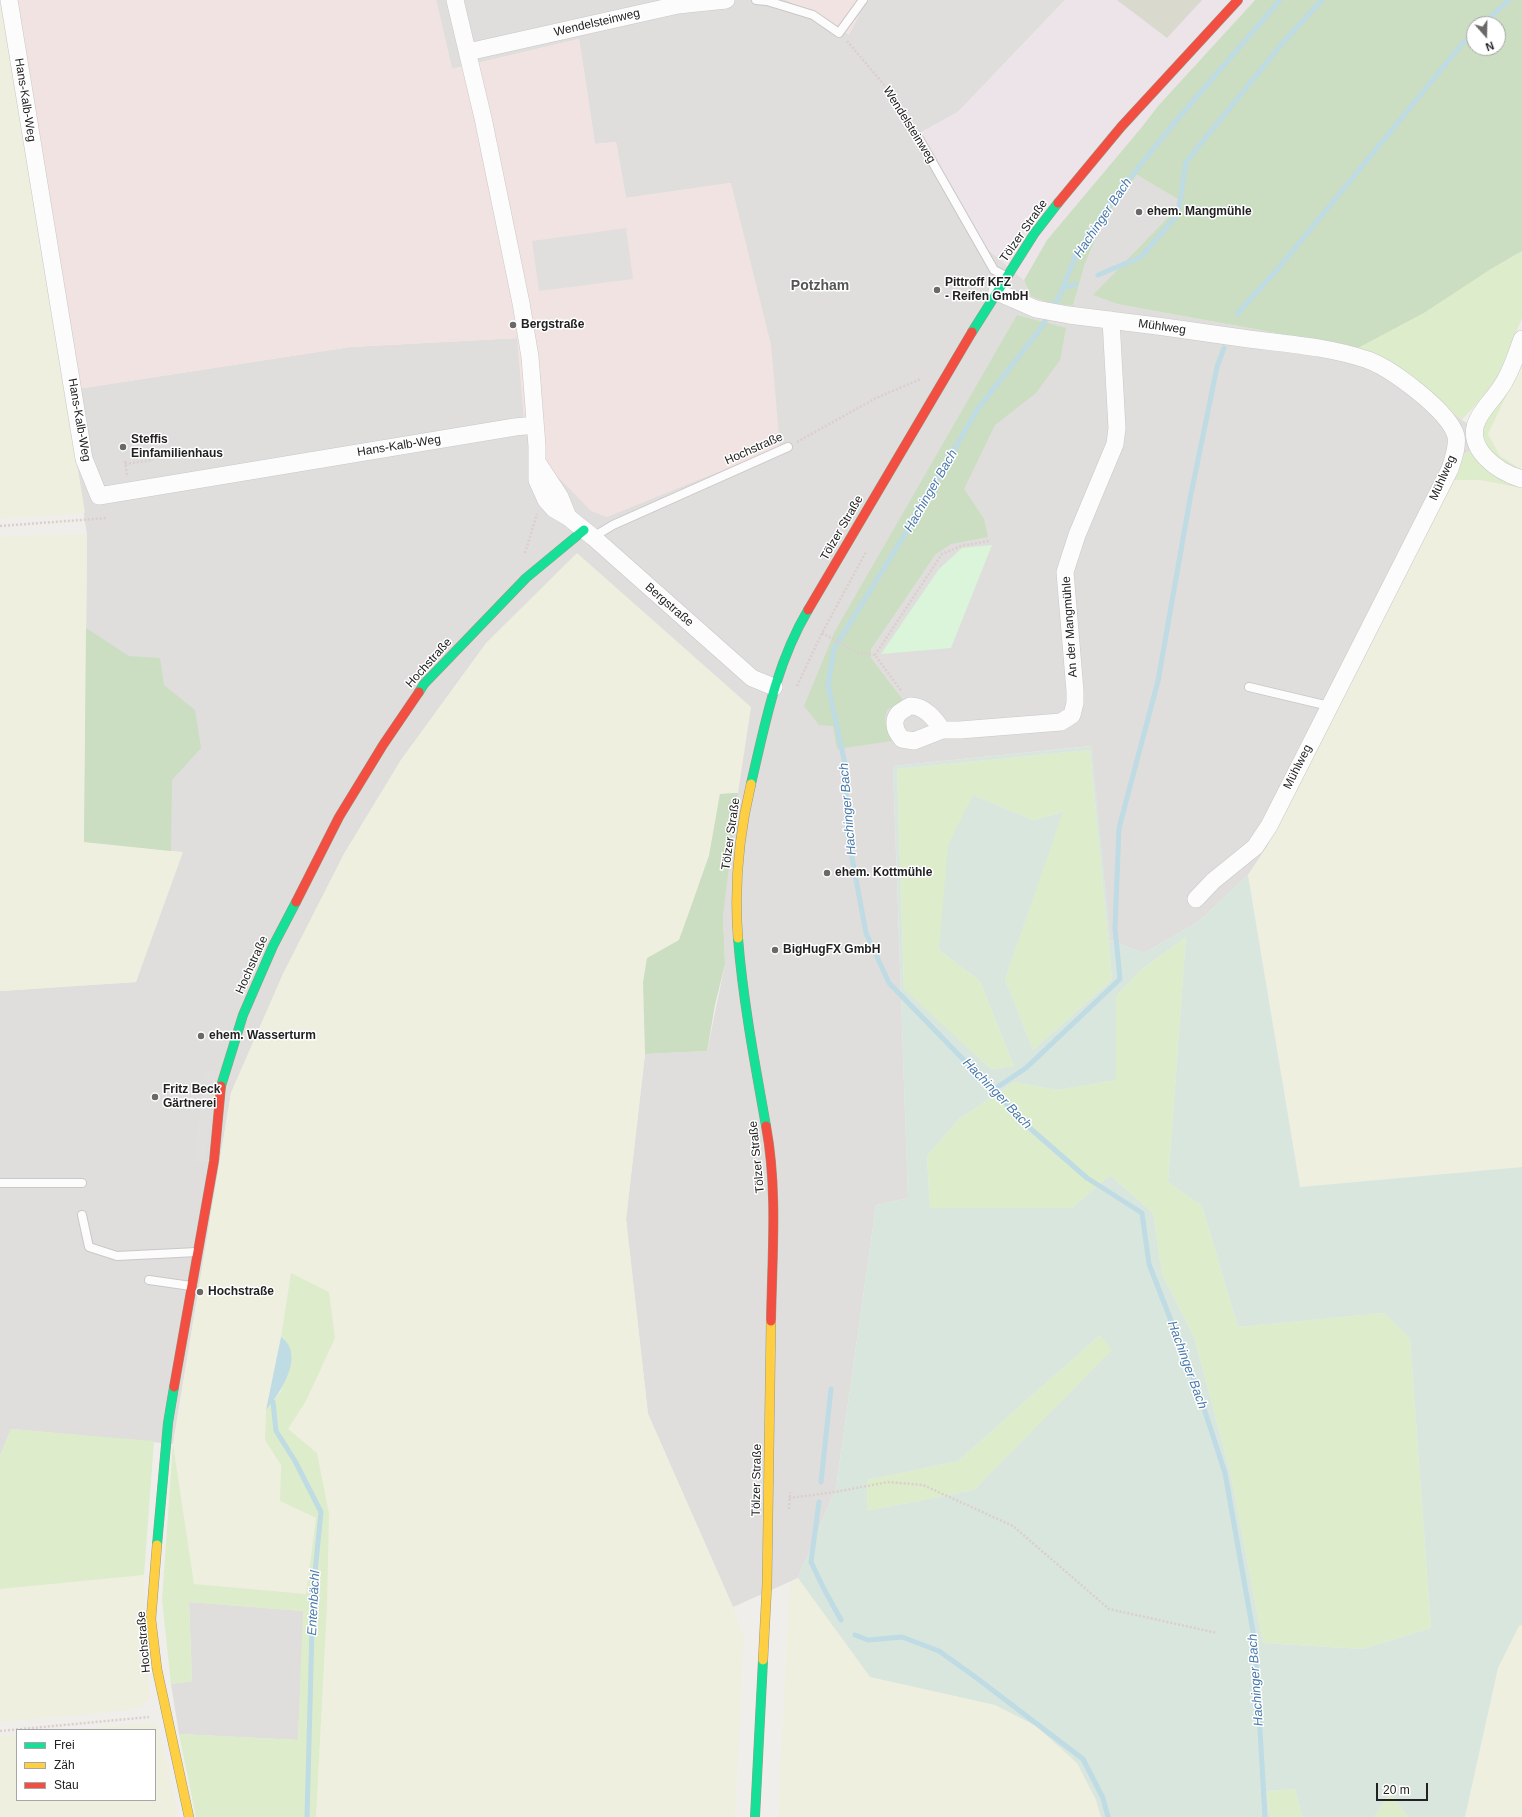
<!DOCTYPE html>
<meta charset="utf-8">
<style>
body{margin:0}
#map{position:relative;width:1522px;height:1817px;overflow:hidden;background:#f0eeeb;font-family:Helvetica,sans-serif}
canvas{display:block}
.legend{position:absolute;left:16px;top:1729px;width:140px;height:72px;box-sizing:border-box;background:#fff;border:1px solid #a7a7a7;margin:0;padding:5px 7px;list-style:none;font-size:12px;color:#222}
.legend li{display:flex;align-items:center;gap:8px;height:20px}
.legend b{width:20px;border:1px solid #a7a7a7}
.north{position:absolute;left:1466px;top:16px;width:40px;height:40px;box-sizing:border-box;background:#fff;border:1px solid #a7a7a7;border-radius:50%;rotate:160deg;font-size:11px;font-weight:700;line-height:16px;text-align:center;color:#222}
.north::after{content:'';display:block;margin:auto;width:14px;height:18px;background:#6a6968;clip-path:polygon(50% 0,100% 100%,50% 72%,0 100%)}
.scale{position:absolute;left:1376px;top:1783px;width:52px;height:18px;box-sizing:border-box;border:2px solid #222;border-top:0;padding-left:5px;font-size:12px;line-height:14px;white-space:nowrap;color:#222;-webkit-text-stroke:3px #fff;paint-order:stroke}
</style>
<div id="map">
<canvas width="1522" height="1817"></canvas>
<ul class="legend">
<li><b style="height:5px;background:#16e098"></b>Frei</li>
<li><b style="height:5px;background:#ffcf43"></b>Zäh</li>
<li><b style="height:5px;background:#f24e42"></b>Stau</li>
</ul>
<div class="north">N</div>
<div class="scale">20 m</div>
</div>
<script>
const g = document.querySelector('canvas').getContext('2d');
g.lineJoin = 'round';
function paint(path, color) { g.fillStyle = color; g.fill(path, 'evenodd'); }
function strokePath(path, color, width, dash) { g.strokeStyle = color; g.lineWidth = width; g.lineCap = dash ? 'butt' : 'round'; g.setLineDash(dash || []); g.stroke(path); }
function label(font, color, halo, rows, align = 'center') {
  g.font = font + ' Helvetica,sans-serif'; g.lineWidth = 3; g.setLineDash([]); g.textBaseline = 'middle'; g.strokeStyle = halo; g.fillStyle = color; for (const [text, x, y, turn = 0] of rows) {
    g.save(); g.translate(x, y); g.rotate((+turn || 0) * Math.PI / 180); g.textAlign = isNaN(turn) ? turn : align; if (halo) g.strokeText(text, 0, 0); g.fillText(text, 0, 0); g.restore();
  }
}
const residential = new Path2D(`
 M 436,0 L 786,0 L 819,15 L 867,0 L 1065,0 L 958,112 L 920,133 L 985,247 L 1024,280 L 1031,295 L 1073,306 L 1085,264 L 1105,217 L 1137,175 L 1184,202 L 1094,295 L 1117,304 L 1358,348 L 1375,354 L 1402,369 L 1462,420 L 1481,432 L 1471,450 L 1459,458 L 1454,480 L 1268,845 L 1248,875 L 1198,922 L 1144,953 L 1110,940 L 1091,746 L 893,766 L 908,1198 L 876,1205 L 836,1488 L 798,1578 L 733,1607 L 648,1414 L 626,1219 L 645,1054 L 707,1051 L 725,964 L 723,915 L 487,642 L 401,760 L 344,854 L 283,974 L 231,1093 L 173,1444 L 11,1429 L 0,1456 L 0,991 L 136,982 L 171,851 L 84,842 L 87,534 L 64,391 L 350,347 L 518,338 L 525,431 L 731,183 L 626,198 L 616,142 L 595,144 L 579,39 L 452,69 Z
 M 189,1602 L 304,1611 L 298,1740 L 179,1734 L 171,1684 L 192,1681 Z`);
const commercial = new Path2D(`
 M 2,0 L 436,0 L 452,69 L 579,39 L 595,144 L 616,142 L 626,198 L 731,183 L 771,345 L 780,447 L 607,517 L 591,511 L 553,472 L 525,431 L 517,338 L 350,347 L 64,391 Z
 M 786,0 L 867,0 L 849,35 L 819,15 Z`);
const industrial = new Path2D(`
 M 1065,0 L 1255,0 L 1158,106 L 1141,128 L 1047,240 L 1024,280 L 985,247 L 945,180 L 920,133 L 958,112 Z`);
const construction = new Path2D(`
 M 1117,0 L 1202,0 L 1167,38 Z`);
const farmland = new Path2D(`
 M 0,0 L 2,0 L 85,513 L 0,519 Z
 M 1522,360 L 1522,470 L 1500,456 L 1488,434 Z
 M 1454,480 L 1480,480 L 1522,488 L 1522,1167 L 1300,1187 L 1248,875 L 1268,845 Z
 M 87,534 L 84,842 L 183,852 L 136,982 L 0,991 L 0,537 L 44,535 Z
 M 577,553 L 751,707 L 738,793 L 720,794 L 709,856 L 679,940 L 647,958 L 643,982 L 645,1054 L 626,1219 L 648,1414 L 733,1607 L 744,1638 L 735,1817 L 316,1817 L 327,1607 L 317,1453 L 287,1430 L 306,1401 L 335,1338 L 291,1274 L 281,1337 L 266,1410 L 265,1440 L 281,1465 L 280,1501 L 316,1518 L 306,1594 L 194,1584 L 173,1444 L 231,1093 L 283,974 L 344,854 L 401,760 L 487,642 Z
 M 144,1575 L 147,1669 L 150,1696 L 142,1707 L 124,1711 L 0,1722 L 0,1589 Z
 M 798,1578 L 870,1677 L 995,1705 L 1036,1726 L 1077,1763 L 1096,1800 L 1101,1817 L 778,1817 L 790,1582 Z
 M 1522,1625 L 1522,1817 L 1465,1817 L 1498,1668 L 1519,1626 Z
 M 144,1723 L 157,1723 L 174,1794 L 177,1817 L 0,1817 L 0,1736 L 17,1735 L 17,1800 L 155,1800 L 155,1730 L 67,1730 Z`);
const grass = new Path2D(`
 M 1522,251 L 1522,318 L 1495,383 L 1462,420 C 1428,391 1402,363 1358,348 L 1424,313 L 1491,269 Z
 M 1508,392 L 1488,434 L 1500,456 L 1522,470 L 1522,473 C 1501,462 1489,456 1481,432 L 1490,410 Z
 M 1471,450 L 1511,482 L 1522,488 L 1480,480 L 1454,480 L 1459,458 Z
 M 1090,750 L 1112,980 L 1033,1050 L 1005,979 L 1062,812 L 1033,820 L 973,795 L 939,950 L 980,981 L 1014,1066 L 991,1069 L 904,990 L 897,769 Z
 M 1186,937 L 1168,1182 L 1202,1206 L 1238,1327 L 1384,1313 L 1410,1339 L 1431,1628 L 1363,1649 L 1263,1643 L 1230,1471 L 1194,1337 L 1162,1274 L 1153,1213 L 1110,1175 L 1072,1208 L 930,1208 L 927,1156 L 959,1119 L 1014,1082 L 1057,1090 L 1116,1080 L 1116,996 L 1141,970 Z
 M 291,1273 L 329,1292 L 335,1338 L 306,1401 L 288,1429 L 317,1453 L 329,1514 L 327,1607 L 316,1817 L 196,1817 L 179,1734 L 298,1740 L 303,1611 L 189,1602 L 192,1681 L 171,1684 L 162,1600 L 173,1444 L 194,1584 L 306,1594 L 316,1518 L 280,1501 L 281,1465 L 265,1440 L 266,1410 L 281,1391 L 291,1362 L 285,1340 L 281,1337 Z
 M 1100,1335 L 1113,1350 L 974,1490 L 867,1511 L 867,1480 L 958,1461 Z
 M 11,1429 L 154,1441 L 144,1575 L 0,1589 L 0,1456 Z
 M 1295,1789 L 1302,1817 L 1269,1817 L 1267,1791 Z
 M 1390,1793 L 1408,1817 L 1374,1817 Z`);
const forest = new Path2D(`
 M 1255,0 L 1522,0 L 1522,251 L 1491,269 L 1424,313 L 1358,348 L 1117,304 L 1093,295 L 1183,202 L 1137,175 L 1105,217 L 1085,264 L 1073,306 L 1047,302 L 1031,296 L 1024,280 L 1047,240 L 1141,128 L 1158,106 ZM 1474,24 L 1498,24 L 1498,48 L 1474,48 Z
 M 1017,315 L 1066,328 L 1060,360 L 1036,393 L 995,425 L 964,489 L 984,519 L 988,537 L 951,544 L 935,555 L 871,649 L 871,658 L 903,700 L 887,710 L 885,719 L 892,741 L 837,749 L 833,726 L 819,725 L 804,706 L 835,631 Z
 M 86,628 L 129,656 L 160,658 L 164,685 L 195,710 L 201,748 L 172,780 L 171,851 L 84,842 Z
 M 738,793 L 723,915 L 725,964 L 715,1005 L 707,1051 L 645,1054 L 643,982 L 647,958 L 679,940 L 709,856 L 720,794 Z`);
const wetland = new Path2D(`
 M 1092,746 L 1110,940 L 1144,953 L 1198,922 L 1248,875 L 1300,1187 L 1522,1167 L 1522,1625 L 1519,1626 L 1498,1668 L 1465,1817 L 1408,1817 L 1390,1793 L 1374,1817 L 1302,1817 L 1295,1789 L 1267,1791 L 1269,1817 L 1101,1817 L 1096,1800 L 1077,1763 L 1036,1726 L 995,1705 L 870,1677 L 798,1578 L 836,1488 L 876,1205 L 908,1198 L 893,766 ZM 1090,750 L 1112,980 L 1033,1050 L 1005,979 L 1063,812 L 1033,820 L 973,795 L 948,845 L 939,950 L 980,981 L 1014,1066 L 991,1069 L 904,989 L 897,769 ZM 1186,937 L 1168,1182 L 1202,1206 L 1238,1327 L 1384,1313 L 1410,1339 L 1431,1628 L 1363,1649 L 1263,1643 L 1230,1471 L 1194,1337 L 1162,1274 L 1153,1213 L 1110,1175 L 1072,1208 L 930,1208 L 927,1156 L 959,1119 L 1014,1082 L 1057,1090 L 1116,1080 L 1116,996 L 1141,970 ZM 1100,1335 L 1112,1350 L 974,1490 L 867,1511 L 867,1480 L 958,1461 Z`);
const park = new Path2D(`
 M 992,545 L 951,648 L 881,654 L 939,569 L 962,548 Z`);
const parking = new Path2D(`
 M 626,228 L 633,279 L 539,291 L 532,241 Z
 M 204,1070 L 216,1071 L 205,1163 L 194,1162 Z`);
const water = new Path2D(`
 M 281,1337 C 306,1355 280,1393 266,1410 Z`);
const stream = new Path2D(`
 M 1483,24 L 1509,0
 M 1098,275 L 1141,257 L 1178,214 L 1186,162 L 1280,46 L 1322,0
 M 1062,289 L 1076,284
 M 1237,314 L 1282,264 L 1463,43 L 1474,33
 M 993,1090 L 1026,1068 L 1120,979 L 1115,928 L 1119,828 L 1158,681 L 1190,499 L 1217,367 L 1224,348
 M 273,1402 L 276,1431 L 295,1461 L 321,1512 L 313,1592 L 307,1817
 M 821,1482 L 831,1389
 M 819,1502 L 811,1562 L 824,1589 L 841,1620
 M 855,1635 L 868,1640 L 902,1637 L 939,1651 L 974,1676 L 1083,1759 L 1103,1798 L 1108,1817
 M 1265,1817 L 1255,1643 L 1225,1473 L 1198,1390 L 1149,1264 L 1142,1213 L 1087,1178 L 1032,1130 L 889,983 L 866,933 L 847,831 L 845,764 L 828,685 L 834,649 L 915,518 L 977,410 L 1041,328 L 1059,297 L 1076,255 L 1111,202 L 1170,128 L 1280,0`);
const path = new Path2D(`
 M 847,41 L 891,93 L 911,124
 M 797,442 L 876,398 L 921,379
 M 125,461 L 127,475
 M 125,464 L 153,460
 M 0,526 L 107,518
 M 525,553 L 537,514
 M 822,633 L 858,653 L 875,655 L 902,692
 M 875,655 L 942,554 L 961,546 L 989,541
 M 797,686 L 822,633 L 866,552
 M 789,1498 L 835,1492 L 888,1482 L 923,1485 L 1013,1526 L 1109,1609 L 1217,1633
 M 789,1509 L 790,1492
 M 0,1731 L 149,1717`);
const lane = new Path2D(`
 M 756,0 L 767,1 L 813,15 L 839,33 L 863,0
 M 917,135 L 994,270 L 1006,276
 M 593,537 L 613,525 L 788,447
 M 1249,687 L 1329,706
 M 0,1183 L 82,1183
 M 82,1215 L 89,1247 L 117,1256 L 197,1252
 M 149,1280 L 191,1286`);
const street = new Path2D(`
 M 9,0 L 84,459 L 99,496 L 515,427 L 535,425
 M 455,0 L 483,118 L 521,303 L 530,357 L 537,446 L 537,480 L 546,500 L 554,509 L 568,517 L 593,537 L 752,678 L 774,687
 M 468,52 L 678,5 L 726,0
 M 997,292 L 1036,309 L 1069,315 C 1129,322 1189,330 1249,339 C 1289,344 1330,347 1368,360 C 1392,369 1449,411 1456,436 C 1458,447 1453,459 1450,469 L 1269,826 L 1255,847 L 1213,881 L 1196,899
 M 1522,339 C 1516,355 1511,373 1501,387 C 1494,398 1484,407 1478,419 C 1463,448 1498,472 1522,479
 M 539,465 L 560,497 L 568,517
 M 942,730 C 936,720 924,705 910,706 C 910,706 906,708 905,709 C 891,716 893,729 902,739 L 914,741 L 942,730 L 960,730 L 1061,722 L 1072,715 L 1075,703 L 1075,691 L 1065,572 L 1077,535 L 1115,444 L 1117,428 L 1111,320`);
const fast = new Path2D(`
 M 972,332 L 1034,234 L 1058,203
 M 419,692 L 424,684 L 526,578 L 584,530
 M 751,784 C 765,724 776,664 808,610
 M 738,938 C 743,1001 755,1064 766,1126
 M 221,1086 L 243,1015 L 273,946 L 296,902
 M 157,1545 L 168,1423 L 174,1387
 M 755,1817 L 763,1660`);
const slow = new Path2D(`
 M 738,938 C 734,886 739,834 751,784
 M 157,1545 L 151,1619 L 157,1669 L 189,1817
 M 763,1660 L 767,1584 L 771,1321`);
const jam = new Path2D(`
 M 1058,203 L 1121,127 L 1238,0
 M 808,610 L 972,332
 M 296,902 L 339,817 L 383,745 L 419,692
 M 766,1126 C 778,1190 772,1257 771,1321
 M 174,1387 L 214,1161 L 221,1086`);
const markers = [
 [1139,212,4,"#6a6968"],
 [937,290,4,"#6a6968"],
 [513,325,4,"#6a6968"],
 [123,447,4,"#6a6968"],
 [827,873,4,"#6a6968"],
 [775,950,4,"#6a6968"],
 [201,1036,4,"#6a6968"],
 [155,1097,4,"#6a6968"],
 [200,1292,4,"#6a6968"]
];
const streetNames = [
 ["Wendelsteinweg",597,23,-13],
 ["Hans-Kalb-Weg",25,100,81],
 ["Wendelsteinweg",909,125,58],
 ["Tölzer Straße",1024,231,-55],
 ["Mühlweg",1162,327,8],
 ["Hans-Kalb-Weg",79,420,80],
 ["Hans-Kalb-Weg",399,446,-9],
 ["Hochstraße",754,449,-24],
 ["Mühlweg",1443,478,-66],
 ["Tölzer Straße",842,528,-60],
 ["Bergstraße",669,605,41],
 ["An der Mangmühle",1070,627,-94],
 ["Hochstraße",429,663,-48],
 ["Mühlweg",1298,767,-63],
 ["Tölzer Straße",731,834,-82],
 ["Hochstraße",252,965,-66],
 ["Tölzer Straße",757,1157,-96],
 ["Tölzer Straße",757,1480,-89],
 ["Hochstraße",144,1642,-95]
];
const poiNames = [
 ["ehem. Mangmühle",1147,212],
 ["Pittroff KFZ",945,283],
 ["- Reifen GmbH",945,297],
 ["Bergstraße",521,325],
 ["Steffis",131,440],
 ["Einfamilienhaus",131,454],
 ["ehem. Kottmühle",835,873],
 ["BigHugFX GmbH",783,950],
 ["ehem. Wasserturm",209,1036],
 ["Fritz Beck",163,1090],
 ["Gärtnerei",163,1104],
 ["Hochstraße",208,1292]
];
const waterNames = [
 ["Hachinger Bach",1103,218,-56],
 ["Hachinger Bach",931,491,-60],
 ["Hachinger Bach",848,809,-95],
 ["Hachinger Bach",997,1094,46],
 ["Hachinger Bach",1187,1365,70],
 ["Entenbächl",314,1603,-87],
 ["Hachinger Bach",1256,1680,-94]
];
const quarterNames = [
 ["Potzham",820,286]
];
paint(residential, '#dfdedc');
paint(commercial, '#f1e3e1');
paint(industrial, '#ede4e9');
paint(construction, '#d9d9cd');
paint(farmland, '#efefdf');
paint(grass, '#ddeccb');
paint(forest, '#cbdec1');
paint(wetland, '#d9e6de');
paint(park, '#daf5da');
paint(parking, '#e0dfde');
paint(water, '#bfdbe3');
strokePath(stream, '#bfdbe3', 5);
strokePath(lane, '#c9c8c7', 10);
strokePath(street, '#c9c8c7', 18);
strokePath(fast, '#999a82', 10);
strokePath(slow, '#999a82', 10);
strokePath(jam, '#999a82', 10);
strokePath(path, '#dccecd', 2.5, [2, 2]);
strokePath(lane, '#fdfcfc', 8);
strokePath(street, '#fdfcfc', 17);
strokePath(fast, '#16e098', 9);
strokePath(slow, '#ffcf43', 9);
strokePath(jam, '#f24e42', 9);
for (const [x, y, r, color] of markers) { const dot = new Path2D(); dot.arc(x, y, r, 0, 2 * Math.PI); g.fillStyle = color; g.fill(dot); strokePath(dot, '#fff', 1.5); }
label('12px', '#222', '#fff', streetNames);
label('bold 12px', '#222', '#fff', poiNames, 'left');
label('italic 13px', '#4a7aab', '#fff', waterNames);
label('bold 14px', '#555', '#fff', quarterNames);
</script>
